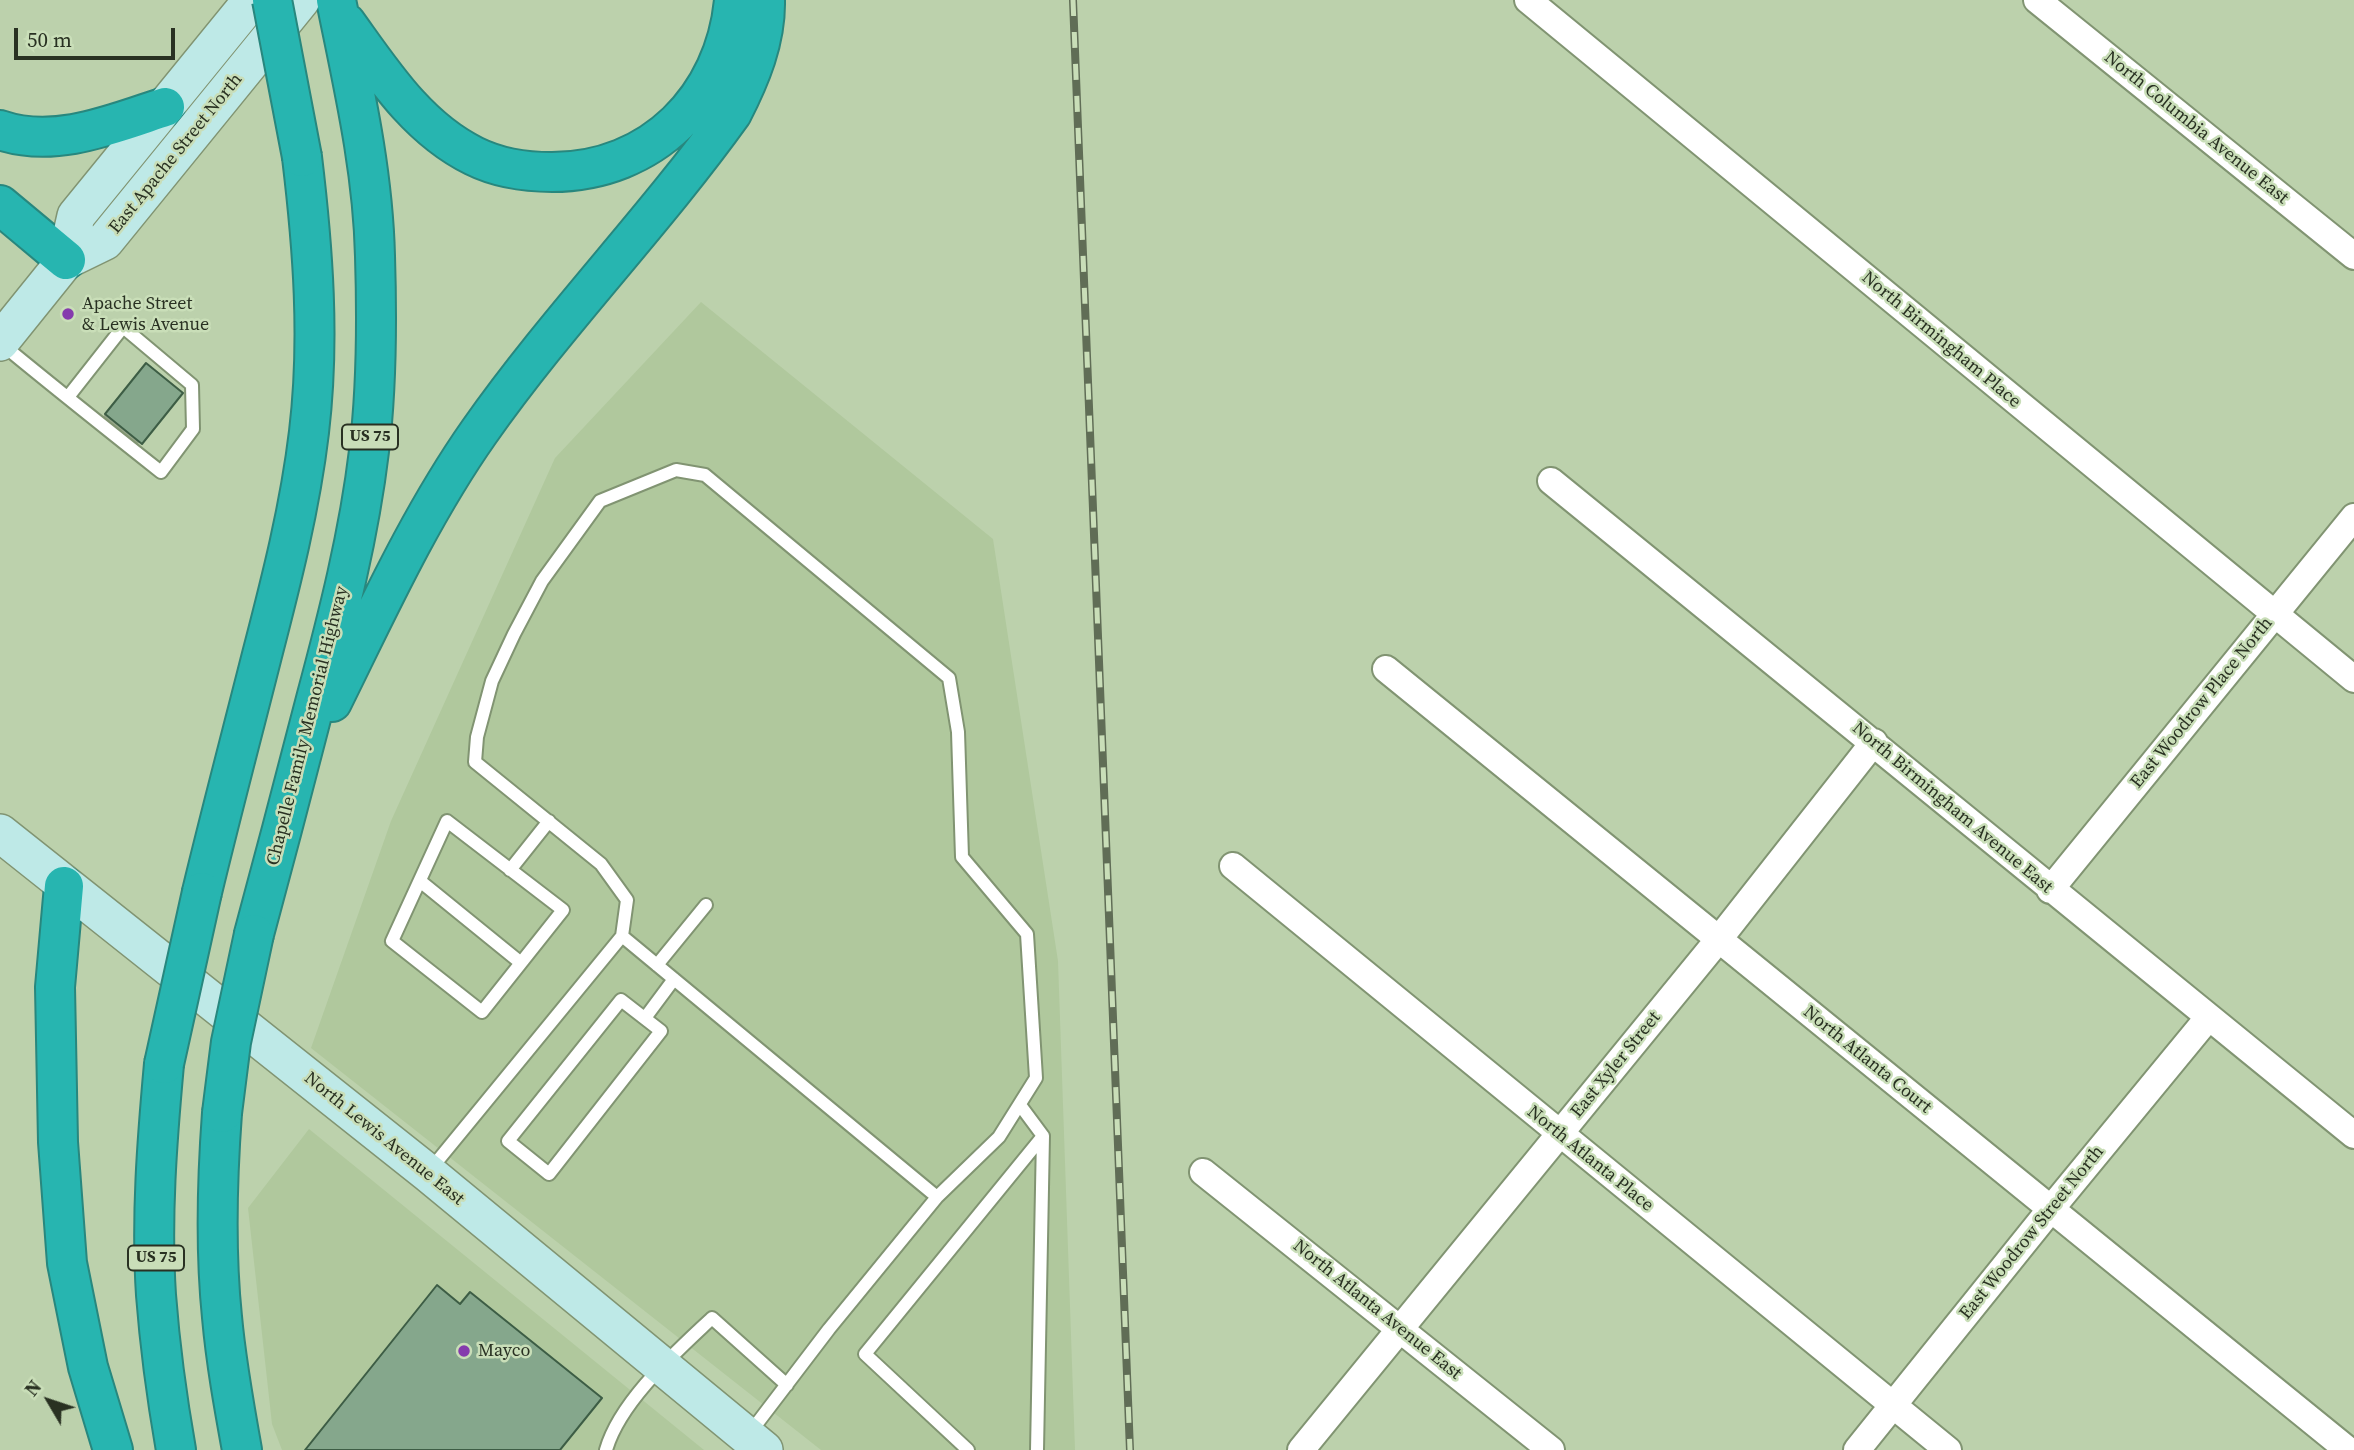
<!DOCTYPE html>
<style>
body{margin:0}
#map{position:relative;width:2354px;height:1450px;overflow:hidden;background:#bcd1ac;font-family:"Source Serif 4",serif}
canvas{display:block}
.north{position:absolute;left:14px;top:1366px;width:70px;height:70px;-webkit-text-stroke:5px #c9deb8;paint-order:stroke;rotate:309deg;font-size:19px;font-weight:700;line-height:28px;text-align:center;color:#293122}
.north::after{content:'';display:block;margin:auto;width:24px;height:32px;background:#293122;clip-path:polygon(50% 0,100% 100%,50% 72%,0 100%)}
.scale{position:absolute;left:14px;top:28px;width:161px;height:32px;box-sizing:border-box;border:4px solid #293122;border-top:0;padding-left:9px;font-size:21px;line-height:24px;white-space:nowrap;color:#293122;-webkit-text-stroke:5px #c9deb8;paint-order:stroke}
</style>
<div id="map">
<canvas width="2354" height="1450"></canvas>
<div class="north">N</div>
<div class="scale">50 m</div>
</div>
<script>
const g = document.querySelector('canvas').getContext('2d');
g.lineJoin = 'round';
function paint(path, color) { g.fillStyle = color; g.fill(path, 'evenodd'); }
function strokePath(path, color, width, dash) { g.strokeStyle = color; g.lineWidth = width; g.lineCap = dash ? 'butt' : 'round'; g.setLineDash(dash || []); g.stroke(path); }
function label(font, color, halo, rows, align = 'center') {
  g.font = font + ' "Source Serif 4",serif'; g.lineWidth = 5; g.setLineDash([]); g.textBaseline = 'middle'; g.strokeStyle = halo; g.fillStyle = color; for (const [text, x, y, turn = 0] of rows) {
    g.save(); g.translate(x, y); g.rotate((+turn || 0) * Math.PI / 180); g.textAlign = isNaN(turn) ? turn : align; if (halo) g.strokeText(text, 0, 0); g.fillText(text, 0, 0); g.restore();
  }
}
const built = new Path2D(`
 M 701,302 L 993,539 L 1058,961 L 1075,1450 L 821,1450 L 311,1048 L 391,821 L 555,458 Z
 M 309,1129 L 704,1450 L 282,1450 L 272,1424 L 248,1208 Z`);
const shadow = new Path2D(`
 M 138,373 L 180,393 L 132,451 L 98,423 Z`);
const building = new Path2D(`
 M 146,363 L 183,393 L 142,444 L 105,414 Z
 M 437,1285 L 460,1304 L 470,1292 L 602,1398 L 560,1450 L 305,1450 Z`);
const lane = new Path2D(`
 M 3,345 C 55,388 108,430 161,472 L 193,429 L 192,385 L 123,327 L 68,397
 M 447,821 L 563,910 L 482,1012 L 392,941 Z
 M 510,870 L 549,821
 M 420,881 L 521,963
 M 622,936 L 937,1197
 M 657,965 L 706,905
 M 621,1000 L 661,1031 L 549,1174 L 508,1141 Z
 M 645,1018 L 674,979
 M 1020,1105 L 1043,1136 L 1037,1450
 M 430,1170 L 622,936 L 627,900 L 601,864 L 475,762 L 477,737 L 492,681 L 514,634 L 542,581 L 600,501 L 676,470 L 705,475 L 949,678 L 958,732 L 962,857 L 1027,934 L 1036,1078 L 999,1137 L 937,1197 L 829,1329 L 749,1434
 M 606,1450 C 620,1401 676,1352 712,1318 L 787,1385
 M 968,1450 L 865,1354 L 1043,1136`);
const street = new Path2D(`
 M 1528,0 L 2354,679
 M 2037,0 L 2354,256
 M 1551,481 C 1820,698 2085,919 2354,1135
 M 1386,669 L 2348,1450
 M 1233,866 L 1948,1450
 M 2050,890 L 2354,517
 M 1203,1172 L 1551,1450
 M 1301,1450 L 1719,939 L 1874,742
 M 1857,1450 L 2050,1210 L 2208,1018`);
const secondary = new Path2D(`
 M 66,260 L 76,216 L 252,0
 M 0,342 L 66,260 L 105,241 L 301,0
 M 0,833 L 428,1173 L 764,1450`);
const highway = new Path2D(`
 M 346,23 C 382,73 417,128 474,156 C 498,168 525,172 552,172 C 652,172 725,98 734,0
 M 0,130 C 55,149 113,124 165,107
 M 0,205 L 66,260
 M 332,702 C 377,611 420,516 479,432 C 557,321 653,223 732,113 C 750,78 766,40 765,0
 M 64,886 L 55,987 L 58,1142 L 67,1263 L 88,1367 L 113,1450
 M 202,892 C 221,813 242,734 262,655 C 281,582 300,508 309,432 C 320,340 313,248 302,157
 M 254,934 C 275,856 296,777 316,699 C 338,617 359,535 369,451 C 377,387 377,320 375,256 C 373,169 353,84 336,0
 M 164,1064 C 157,1141 151,1218 156,1295 C 160,1347 167,1399 176,1450
 M 222,1113 C 217,1181 215,1249 222,1317 C 226,1362 234,1406 242,1450`);
const rail = new Path2D(`
 M 1073,0 L 1130,1450`);
const highwayBridge = new Path2D(`
 M 272,0 L 302,157
 M 164,1064 L 202,892
 M 222,1113 L 231,1042 L 254,934`);
const markers = [
 [68,314,7,"#853bad"],
 [464,1351,7,"#853bad"]
];
const shields = [
 [370,437,56],
 [156,1258,56]
];
const shieldNames = [
 ["US 75",370,437],
 ["US 75",156,1258]
];
const streetNames = [
 ["North Columbia Avenue East",2196,128,39],
 ["East Apache Street North",176,154,-51],
 ["North Birmingham Place",1941,340,40],
 ["East Woodrow Place North",2202,703,-51],
 ["Chapelle Family Memorial Highway",308,726,-76],
 ["North Birmingham Avenue East",1952,808,40],
 ["North Atlanta Court",1867,1060,39],
 ["East Xyler Street",1616,1065,-51],
 ["North Lewis Avenue East",384,1139,39],
 ["North Atlanta Place",1590,1159,39],
 ["East Woodrow Street North",2032,1233,-51],
 ["North Atlanta Avenue East",1377,1310,39]
];
const poiNames = [
 ["Apache Street",82,304],
 ["& Lewis Avenue",82,325],
 ["Mayco",478,1351]
];
paint(built, '#b0c89d');
paint(shadow, '#0003');
paint(building, '#85a78c');
strokePath(building, '#3d5d45', 2);
strokePath(lane, '#819472', 16);
strokePath(street, '#819472', 30);
strokePath(secondary, '#819472', 40);
strokePath(highway, '#28877e', 42);
strokePath(lane, '#fff', 12);
strokePath(street, '#fff', 26);
strokePath(secondary, '#bee9e7', 37);
strokePath(highway, '#27b5b0', 38);
strokePath(rail, '#606d56', 8);
strokePath(rail, '#c9deb8', 5, [16]);
strokePath(highwayBridge, '#28877e', 42, []);
strokePath(highwayBridge, '#27b5b0', 38);
for (const [x, y, r, color] of markers) { const dot = new Path2D(); dot.arc(x, y, r, 0, 2 * Math.PI); g.fillStyle = color; g.fill(dot); strokePath(dot, '#c9deb8', 2.5); }
for (const [x, y, w] of shields) { const box = new Path2D(); box.roundRect(x - w / 2, y - 12.5, w, 25, 5); g.fillStyle = '#c9deb8'; g.fill(box); strokePath(box, '#293122', 2); }
label('bold 16px', '#293122', null, shieldNames);
label('18px', '#293122', '#c9deb8', streetNames);
label('18px', '#293122', '#c9deb8', poiNames, 'left');
</script>
